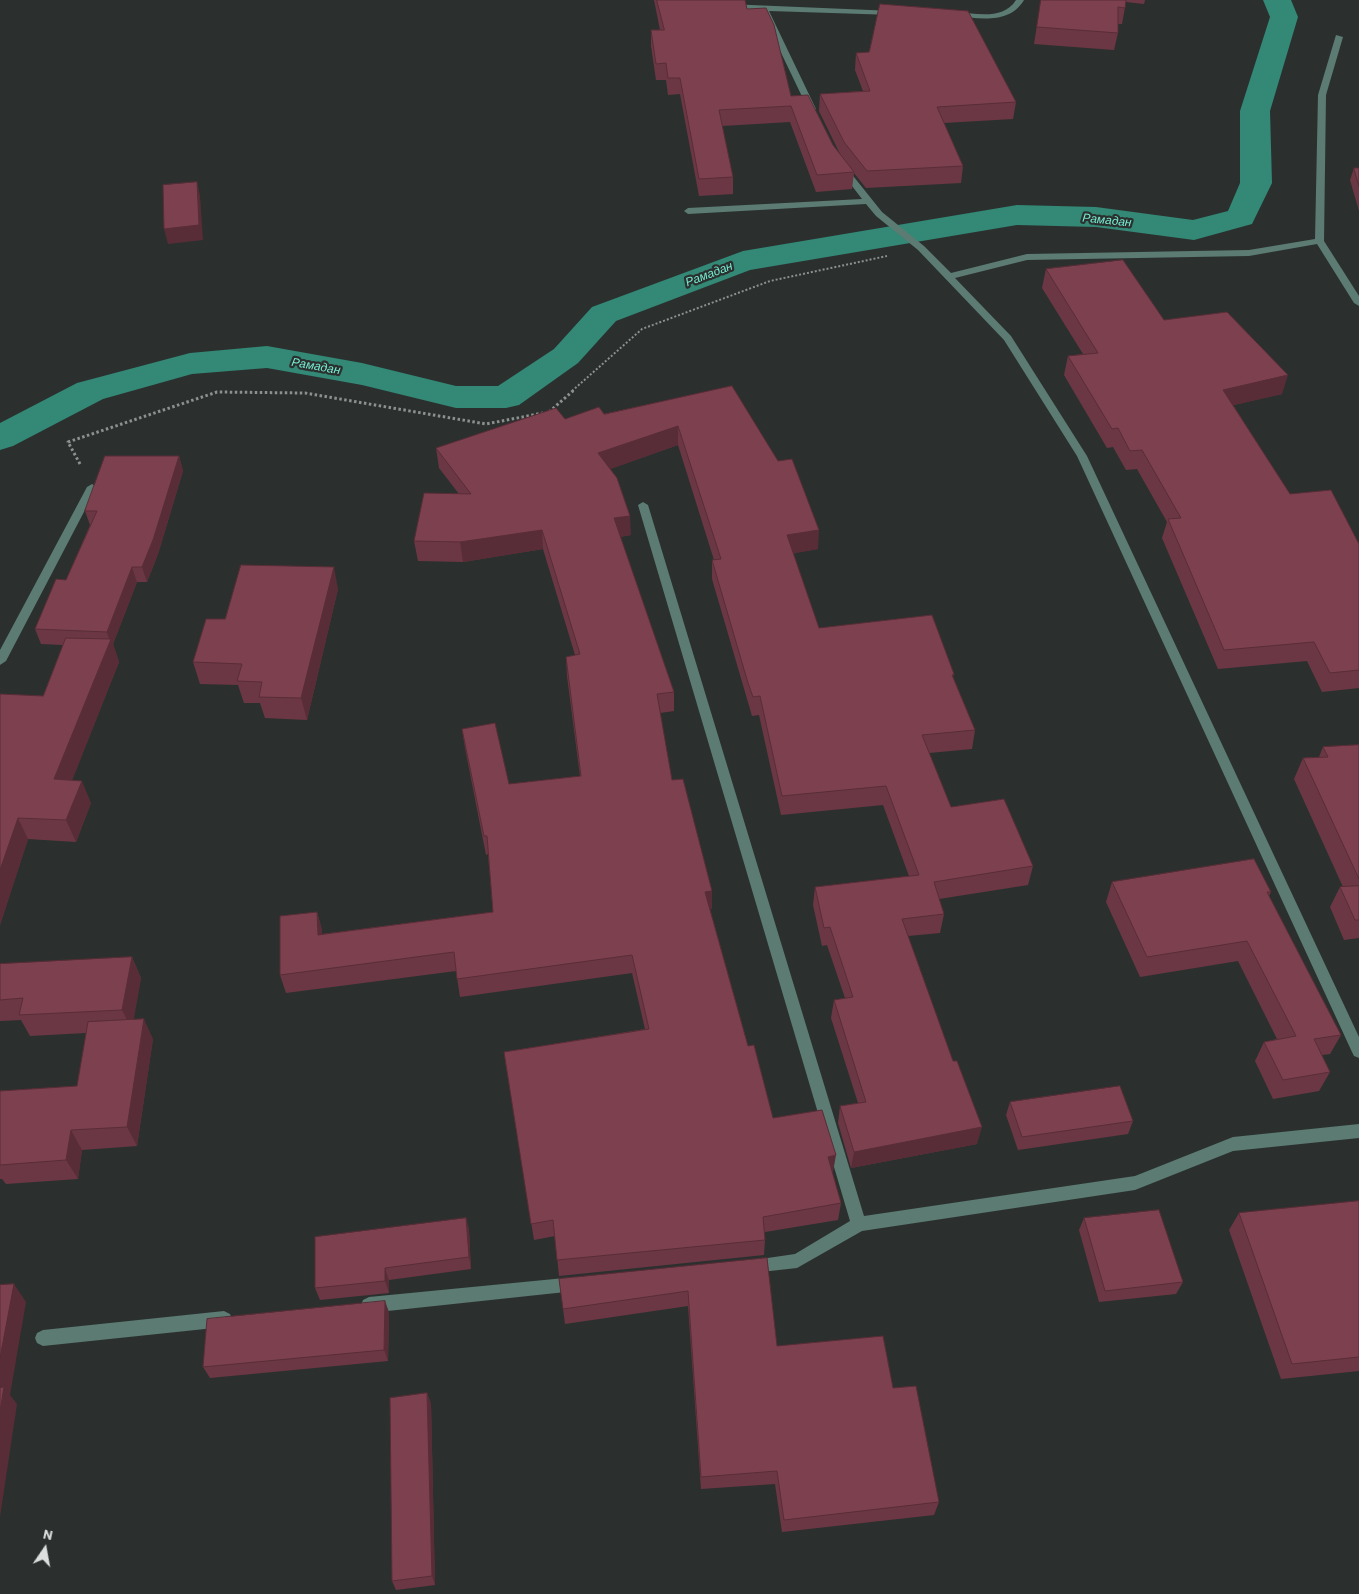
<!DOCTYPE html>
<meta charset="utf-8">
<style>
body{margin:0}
#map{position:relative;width:1359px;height:1594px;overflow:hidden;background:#2b302f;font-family:Barlow,sans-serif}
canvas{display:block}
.north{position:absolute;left:20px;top:1524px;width:50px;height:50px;-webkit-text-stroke:4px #2b302f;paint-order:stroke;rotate:12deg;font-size:14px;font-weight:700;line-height:20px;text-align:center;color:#dddfdf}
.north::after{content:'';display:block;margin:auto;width:18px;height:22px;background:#dddfdf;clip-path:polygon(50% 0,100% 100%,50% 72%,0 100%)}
</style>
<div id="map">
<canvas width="1359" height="1594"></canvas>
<div class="north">N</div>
</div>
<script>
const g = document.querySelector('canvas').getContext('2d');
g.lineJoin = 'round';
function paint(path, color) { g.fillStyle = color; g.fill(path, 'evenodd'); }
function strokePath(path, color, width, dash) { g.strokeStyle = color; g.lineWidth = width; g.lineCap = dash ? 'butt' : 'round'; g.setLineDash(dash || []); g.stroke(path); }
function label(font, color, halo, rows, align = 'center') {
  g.font = font + ' Barlow,sans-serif'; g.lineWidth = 4.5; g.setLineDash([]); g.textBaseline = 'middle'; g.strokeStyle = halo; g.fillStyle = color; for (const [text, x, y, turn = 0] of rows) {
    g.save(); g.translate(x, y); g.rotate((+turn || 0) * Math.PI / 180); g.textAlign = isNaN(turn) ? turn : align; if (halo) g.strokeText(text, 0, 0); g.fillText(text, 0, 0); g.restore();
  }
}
const canal = new Path2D(`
 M 1263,0 L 1291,0 L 1298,17 L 1270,111 L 1272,183 L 1252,224 L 1194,240 L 1096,227 L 1017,225 L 750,270 L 616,321 L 578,363 L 519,405 L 506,408 L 456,408 L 362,385 L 267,368 L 192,374 L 103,399 L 13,446 L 0,450 L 0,423 L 77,383 L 190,353 L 267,346 L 362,363 L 456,386 L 498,386 L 554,349 L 592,307 L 743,251 L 1017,205 L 1096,207 L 1193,220 L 1228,211 L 1240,183 L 1240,111 L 1270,17 Z`);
const pathFar1 = new Path2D(`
 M 572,391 L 642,329 L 770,281 L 887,256`);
const path = new Path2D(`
 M 549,412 L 574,390
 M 80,464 L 68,442 L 217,392 L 305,393 L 486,424 L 543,413`);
const minor = new Path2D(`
 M 1016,0 L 1024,0 C 1009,25 979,18 954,16 L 950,14 L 954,12 C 975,13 1003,21 1016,0 Z
 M 727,4 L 894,11 L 898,13 L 894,15 L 769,11 L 816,109 L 812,111 L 808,109 L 761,11 L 730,8 L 726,6 Z
 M 1336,35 L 1343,37 L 1326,95 L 1324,241 L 1359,296 L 1359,306 L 1354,303 L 1317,244 L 1249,256 L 1027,260 L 955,278 L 1011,336 L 1087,456 L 1359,1037 L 1359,1058 L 1354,1056 L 1352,1052 L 1077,456 L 1004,340 L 918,250 L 876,216 L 866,204 L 688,214 L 684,211 L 688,208 L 862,199 L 839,169 L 843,166 L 846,167 L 882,212 L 924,246 L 951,273 L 1027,254 L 1249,250 L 1315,239 L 1318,95 Z
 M 92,484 L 97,487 L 6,661 L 0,665 L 0,650 L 87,487 Z
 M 643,502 L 648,505 L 864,1216 L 1135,1176 L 1233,1137 L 1359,1124 L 1359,1138 L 1233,1151 L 1135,1190 L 862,1231 L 797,1268 L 752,1273 L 747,1271 L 744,1266 L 747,1261 L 795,1254 L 850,1221 L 638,505 Z
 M 575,1277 L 580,1279 L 583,1284 L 580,1289 L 575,1291 L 369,1313 L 363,1310 L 361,1305 L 363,1300 L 369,1297 Z
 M 224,1311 L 230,1314 L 232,1319 L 230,1324 L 224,1327 L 43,1346 L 37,1343 L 35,1338 L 37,1333 L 43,1330 Z`);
const wall = new Path2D(`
 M 654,0 L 745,0 L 747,9 L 791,96 L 841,156 L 819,111 L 820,94 L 863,91 L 855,70 L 856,53 L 1016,102 L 1013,119 L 944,123 L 963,166 L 961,183 L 866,188 L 854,173 L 852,189 L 816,192 L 790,122 L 722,126 L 733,177 L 733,194 L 699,196 L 680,94 L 668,95 L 666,80 L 656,80 L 651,46 L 651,30 L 660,30 Z
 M 1041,0 L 1145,0 L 1144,4 L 1126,2 L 1122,24 L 1118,24 L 1118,33 L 1114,50 L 1034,44 Z
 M 1354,168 L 1359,168 L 1359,211 L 1350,180 Z
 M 1046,269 L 1164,320 L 1282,394 L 1233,405 L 1290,494 L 1359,544 L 1359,688 L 1322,692 L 1307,661 L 1218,669 L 1162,538 L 1167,522 L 1137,469 L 1126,470 L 1113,447 L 1107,448 L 1064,375 L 1068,356 L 1083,354 L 1042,288 Z
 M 732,386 L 818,549 L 793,553 L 819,628 L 954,674 L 953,677 L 975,730 L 972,749 L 929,753 L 951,807 L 1033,866 L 1028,885 L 939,899 L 944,914 L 940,933 L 908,936 L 977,1144 L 851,1168 L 838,1123 L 840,1106 L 858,1103 L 831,1018 L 834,1000 L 845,998 L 827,945 L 822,946 L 813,905 L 815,887 L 909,876 L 883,805 L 781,815 L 759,715 L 752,716 L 712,579 L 712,560 L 714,560 L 678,445 L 610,469 L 631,535 L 620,537 L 674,692 L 674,711 L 660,713 L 672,780 L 712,909 L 710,909 L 748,1046 L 773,1118 L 833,1172 L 832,1172 L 841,1203 L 838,1220 L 765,1232 L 765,1240 L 764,1255 L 559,1276 L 555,1236 L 534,1240 L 504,1052 L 645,1029 L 632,973 L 460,997 L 456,971 L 286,993 L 280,975 L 317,912 L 322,930 L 322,934 L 493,912 L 488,854 L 486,855 L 465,748 L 462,729 L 509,784 L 580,776 L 567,676 L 566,657 L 575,655 L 543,549 L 463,562 L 418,561 L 414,541 L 459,494 L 439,468 L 436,448 L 565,419 L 604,414 Z
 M 179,456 L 183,471 L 158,554 L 147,582 L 137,582 L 113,644 L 119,662 L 72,780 L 91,803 L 76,842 L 28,839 L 0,925 L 0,694 L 43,696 L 63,645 L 41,644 L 35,629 L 66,580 L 90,525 L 85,511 Z
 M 338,589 L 307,720 L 265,718 L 260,703 L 244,703 L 238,685 L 200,684 L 193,662 L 225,619 Z
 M 1359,745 L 1359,938 L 1344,940 L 1330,907 L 1340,887 L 1343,887 L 1294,779 L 1303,758 L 1319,757 L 1323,747 Z
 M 1112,882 L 1271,892 L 1269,896 L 1341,1035 L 1330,1054 L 1322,1055 L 1330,1072 L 1319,1091 L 1273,1099 L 1255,1061 L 1264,1042 L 1277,1039 L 1238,961 L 1140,977 L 1106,902 Z
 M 132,957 L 141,978 L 133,1020 L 153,1039 L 137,1146 L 82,1150 L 78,1179 L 6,1184 L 2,1179 L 0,1179 L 0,1091 L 77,1086 L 86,1033 L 30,1036 L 21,1020 L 0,1021 L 0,964 Z
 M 1010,1102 L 1133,1121 L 1128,1134 L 1018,1150 L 1006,1115 Z
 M 1359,1201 L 1359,1371 L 1281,1379 L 1229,1230 L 1239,1213 Z
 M 466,1218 L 469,1230 L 471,1269 L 389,1280 L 389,1293 L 320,1300 L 315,1288 Z
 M 1084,1218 L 1183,1282 L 1176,1294 L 1099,1302 L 1079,1230 Z
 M 767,1258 L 777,1346 L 893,1388 L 939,1502 L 934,1515 L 782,1532 L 775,1484 L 701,1489 L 688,1306 L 565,1324 L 559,1279 Z
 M 389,1312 L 388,1361 L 210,1378 L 203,1367 Z
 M 427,1393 L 431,1404 L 435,1585 L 396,1590 L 392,1581 Z`);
const shadedWall = new Path2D(`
 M 197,182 L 200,196 L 203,240 L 168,244 L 164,229 Z
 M 1288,375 L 1282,394 L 1218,409 L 1223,390 Z
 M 678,426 L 678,445 L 599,473 L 598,453 Z
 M 179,456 L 183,471 L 158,554 L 147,582 L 142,567 Z
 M 630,516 L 631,535 L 614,538 L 614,518 Z
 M 542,530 L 543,549 L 463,562 L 460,542 Z
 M 819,530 L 818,549 L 786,555 L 787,535 Z
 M 132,567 L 137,582 L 113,644 L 119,662 L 64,801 L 54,779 L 110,642 L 107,632 Z
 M 334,567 L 338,589 L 307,720 L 301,698 Z
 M 82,781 L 91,803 L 76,842 L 66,820 Z
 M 18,818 L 28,839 L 0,925 L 0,870 Z
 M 712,891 L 712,909 L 705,910 L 705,892 Z
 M 317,912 L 322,930 L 323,953 L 318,935 Z
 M 132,957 L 141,978 L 132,1030 L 122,1010 Z
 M 144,1019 L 153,1039 L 137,1146 L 127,1127 Z
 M 982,1127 L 977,1144 L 851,1168 L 854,1152 Z
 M 71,1130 L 82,1150 L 78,1179 L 66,1160 Z
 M 836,1155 L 833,1172 L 825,1173 L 828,1157 Z
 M 466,1218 L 469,1230 L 471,1269 L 469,1257 Z
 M 385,1268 L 389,1280 L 389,1293 L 385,1281 Z
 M 14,1284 L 26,1302 L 10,1395 L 17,1404 L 0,1517 L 0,1358 Z
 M 385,1301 L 389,1312 L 388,1361 L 384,1350 Z
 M 427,1393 L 431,1404 L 435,1585 L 432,1576 Z`);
const building = new Path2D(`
 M 657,0 L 745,0 L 747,9 L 766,8 L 774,25 L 791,96 L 808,95 L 833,145 L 854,172 L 817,175 L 791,106 L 719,110 L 733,177 L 699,179 L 680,78 L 668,78 L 666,63 L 656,64 L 651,30 L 664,30 Z
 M 1041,0 L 1126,0 L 1125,8 L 1118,7 L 1118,33 L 1037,27 Z
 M 880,4 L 968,11 L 1016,102 L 937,107 L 963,166 L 867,171 L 844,142 L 820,94 L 870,91 L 856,53 L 869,52 Z
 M 1354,168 L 1359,168 L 1359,186 Z
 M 197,182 L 199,225 L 164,229 L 163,185 Z
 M 1123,260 L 1164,320 L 1227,312 L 1288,375 L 1223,390 L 1290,494 L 1331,490 L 1359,544 L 1359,670 L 1330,673 L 1314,642 L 1224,650 L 1168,519 L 1181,518 L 1142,450 L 1130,451 L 1118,428 L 1112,429 L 1068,356 L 1098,353 L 1046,269 Z
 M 732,386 L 778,461 L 792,459 L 819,530 L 787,535 L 819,628 L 932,615 L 954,674 L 952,675 L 975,730 L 922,735 L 951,807 L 1004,799 L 1033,866 L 934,882 L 944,914 L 902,919 L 953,1061 L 957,1061 L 982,1127 L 854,1152 L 840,1106 L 866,1102 L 834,1000 L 853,997 L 830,927 L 824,928 L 815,887 L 919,875 L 886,786 L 782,796 L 760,696 L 753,697 L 748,683 L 712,560 L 721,559 L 678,426 L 598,453 L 617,478 L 630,516 L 614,518 L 674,692 L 657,694 L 672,780 L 683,779 L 712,891 L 705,892 L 748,1046 L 754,1045 L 773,1118 L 822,1110 L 836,1155 L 828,1157 L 841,1203 L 763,1217 L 765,1240 L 557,1260 L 553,1220 L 531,1224 L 504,1052 L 649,1029 L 632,955 L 457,979 L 454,952 L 280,975 L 280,916 L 317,912 L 318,935 L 493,912 L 487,836 L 484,836 L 462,729 L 495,723 L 509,784 L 581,776 L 566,657 L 580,654 L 542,530 L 460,542 L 414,541 L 424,493 L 471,494 L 436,448 L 556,408 L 565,419 L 599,407 L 604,414 Z
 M 105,456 L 179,456 L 153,540 L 142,567 L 132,567 L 107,632 L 35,629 L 56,579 L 66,580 L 97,511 L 85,511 Z
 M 241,565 L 334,567 L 301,698 L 259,697 L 262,682 L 237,681 L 242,664 L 193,662 L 206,619 L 225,619 Z
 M 66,638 L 111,639 L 54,779 L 82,781 L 66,820 L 18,818 L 0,870 L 0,694 L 43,696 Z
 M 1359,745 L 1359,879 L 1303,758 L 1328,757 L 1323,747 Z
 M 1254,859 L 1271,892 L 1267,892 L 1341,1035 L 1314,1039 L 1330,1072 L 1283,1080 L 1264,1042 L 1296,1036 L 1247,941 L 1147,957 L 1112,882 Z
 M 1359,886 L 1359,920 L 1355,920 L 1340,887 Z
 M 132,957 L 122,1010 L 19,1015 L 23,998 L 0,1000 L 0,964 Z
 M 144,1019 L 127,1127 L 71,1130 L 66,1160 L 0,1165 L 0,1091 L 77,1086 L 88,1022 Z
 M 1120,1086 L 1133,1121 L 1022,1137 L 1010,1102 Z
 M 1359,1201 L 1359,1357 L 1292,1364 L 1239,1213 Z
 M 1159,1210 L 1183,1282 L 1105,1291 L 1084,1218 Z
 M 466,1218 L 469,1257 L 385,1268 L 385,1281 L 315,1288 L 315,1237 Z
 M 767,1258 L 777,1346 L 883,1336 L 893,1388 L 916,1386 L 939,1502 L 784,1520 L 777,1471 L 701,1477 L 688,1291 L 563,1309 L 559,1279 Z
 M 14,1284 L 0,1358 L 0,1285 Z
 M 385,1301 L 384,1350 L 203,1367 L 207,1319 Z
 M 4,1387 L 0,1412 L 0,1388 Z
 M 427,1393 L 432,1576 L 392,1581 L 390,1398 Z`);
const farWaternames = [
 ["Рамадан",1107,220,6],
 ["Рамадан",709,274,-21],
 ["Рамадан",316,366,10]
];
paint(canal, '#338876');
strokePath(pathFar1, '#8c908f', 2, [2, 2]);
strokePath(path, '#8c908f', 3, [2.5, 2.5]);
paint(minor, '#5b7b73');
paint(wall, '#6c3744');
paint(shadedWall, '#582d37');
paint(building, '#7d404f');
strokePath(building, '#582d37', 1);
label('italic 12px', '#75edd2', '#2b302f', farWaternames);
</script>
